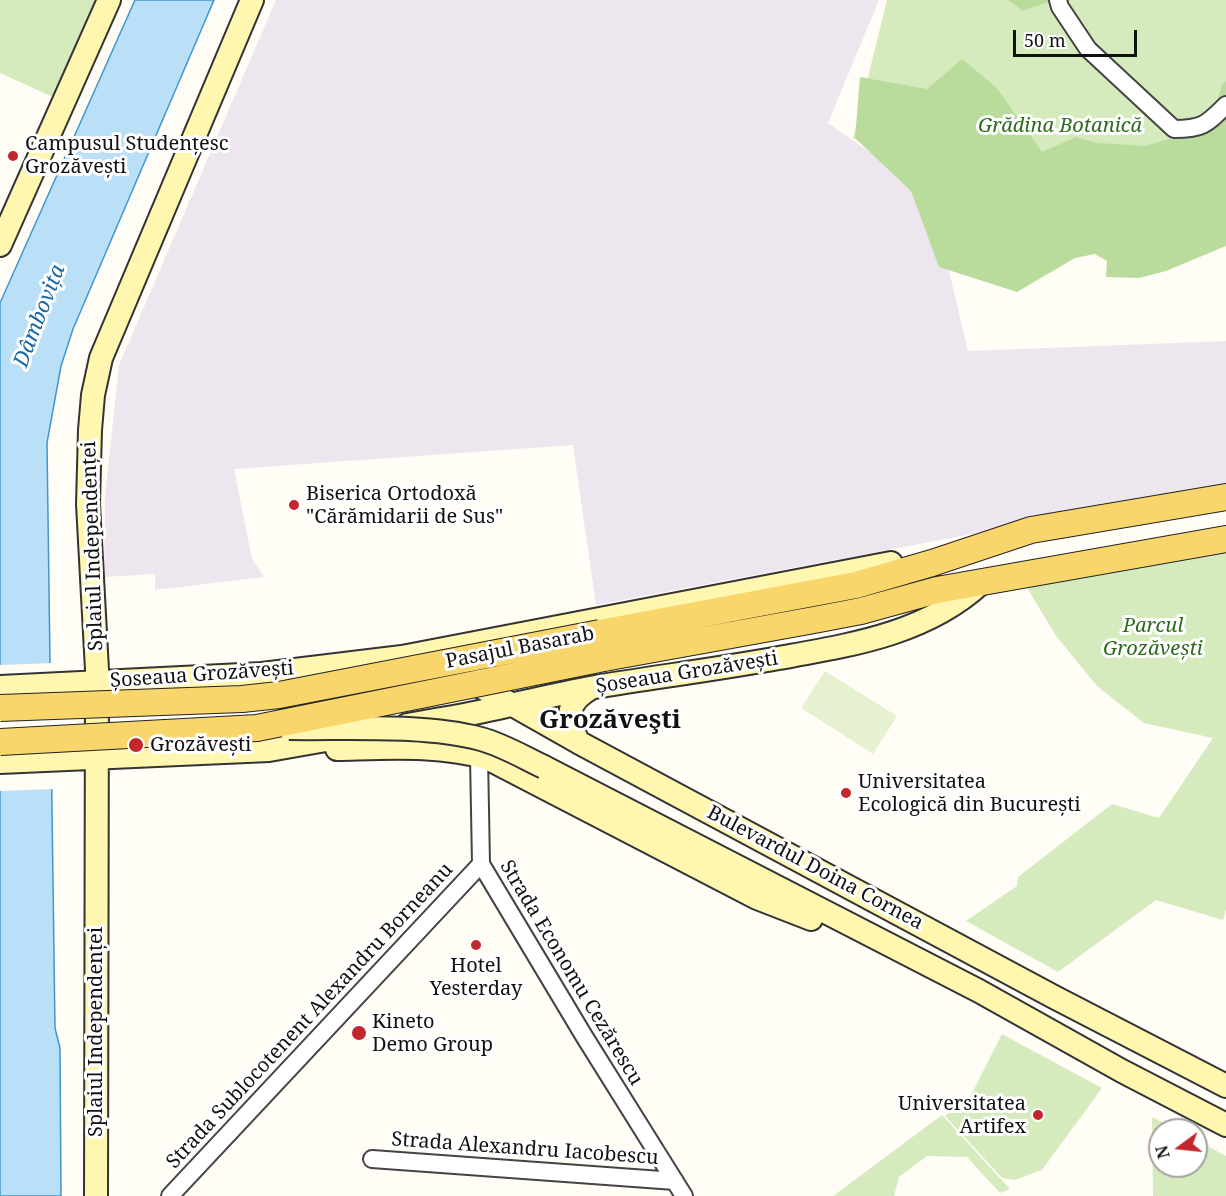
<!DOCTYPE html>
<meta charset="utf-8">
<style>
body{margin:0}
#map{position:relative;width:1226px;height:1196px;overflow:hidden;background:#fffdf5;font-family:"Noto Serif",serif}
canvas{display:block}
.north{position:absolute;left:1148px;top:1118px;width:60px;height:60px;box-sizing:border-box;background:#fff;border:2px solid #a0a0a0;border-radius:50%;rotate:255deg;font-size:16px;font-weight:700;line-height:24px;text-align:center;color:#111}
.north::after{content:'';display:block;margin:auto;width:21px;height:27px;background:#c4262e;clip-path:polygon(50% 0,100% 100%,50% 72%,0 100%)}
.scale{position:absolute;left:1013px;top:30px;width:124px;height:27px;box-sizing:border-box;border:3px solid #111;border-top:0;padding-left:8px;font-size:18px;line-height:21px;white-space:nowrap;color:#111;-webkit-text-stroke:4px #fff;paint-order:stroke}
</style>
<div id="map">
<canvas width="1226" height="1196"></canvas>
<div class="north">N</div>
<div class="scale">50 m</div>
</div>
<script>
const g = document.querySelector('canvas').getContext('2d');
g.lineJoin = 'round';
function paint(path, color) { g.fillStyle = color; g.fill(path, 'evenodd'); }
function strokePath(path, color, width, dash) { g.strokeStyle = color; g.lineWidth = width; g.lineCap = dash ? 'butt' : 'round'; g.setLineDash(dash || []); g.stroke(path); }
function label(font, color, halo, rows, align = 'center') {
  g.font = font + ' "Noto Serif",serif'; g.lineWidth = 6; g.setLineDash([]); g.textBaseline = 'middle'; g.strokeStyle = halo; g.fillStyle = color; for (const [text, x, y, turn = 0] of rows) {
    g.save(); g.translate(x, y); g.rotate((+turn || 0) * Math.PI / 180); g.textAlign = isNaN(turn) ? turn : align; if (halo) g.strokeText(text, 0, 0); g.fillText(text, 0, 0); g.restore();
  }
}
const industrial = new Path2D(`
 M 276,0 L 879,0 L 828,123 L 931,195 L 968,351 L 1226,341 L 1226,486 L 596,605 L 573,445 L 234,469 L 252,559 L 264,577 L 155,590 L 155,574 L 104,577 L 105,496 L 119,365 Z`);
const green = new Path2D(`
 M 0,0 L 96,0 L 53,97 L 0,73 Z
 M 887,0 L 1226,0 L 1226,242 L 946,187 L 853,138 Z
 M 1226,552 L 1226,909 L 1223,920 L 1156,900 L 1058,972 L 966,921 L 1017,886 L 1018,877 L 1112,804 L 1159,818 L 1213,738 L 1144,723 L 1097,686 L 1056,636 L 1026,586 Z
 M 1002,1034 L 1102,1088 L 1042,1170 L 1015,1180 L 1002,1178 L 945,1116 L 971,1095 Z
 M 942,1115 L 1010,1189 L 1000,1193 L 967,1157 L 927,1156 L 899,1177 L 894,1196 L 833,1196 Z
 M 1152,1117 L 1177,1130 L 1160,1130 L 1160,1166 L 1196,1166 L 1196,1140 L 1226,1156 L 1226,1196 L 1153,1196 Z`);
const forest = new Path2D(`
 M 1008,0 L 1053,0 L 1023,11 Z
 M 962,59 L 996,87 L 1042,152 L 1076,137 L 1097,143 L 1145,146 L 1172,138 L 1208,133 L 1222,85 L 1226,81 L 1226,246 L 1166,271 L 1139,278 L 1106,277 L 1107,261 L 1095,254 L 1075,258 L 1017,292 L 939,267 L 911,191 L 855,138 L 860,77 L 927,89 Z`);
const pitch = new Path2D(`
 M 825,671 L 897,716 L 873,754 L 801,708 Z`);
const water = new Path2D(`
 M 135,0 L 214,0 L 73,329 L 61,366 L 47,443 L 55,1028 L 60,1048 L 61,1196 L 0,1196 L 0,303 Z`);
const pier = new Path2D(`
 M 53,663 L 54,789 L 0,791 L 0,665 Z`);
const street = new Path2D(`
 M 1058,0 L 1060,7 L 1088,49 L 1174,129 C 1202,129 1206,125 1226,105
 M 479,756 L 481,864 L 584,1036 L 684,1196
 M 372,1159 L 675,1181
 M 170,1196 L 481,864`);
const secondary = new Path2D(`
 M 0,245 L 109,0
 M 430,660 L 444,666 L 578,742 L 1054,997 L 1226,1086
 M 0,687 L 262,674 L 402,657 L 891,563
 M 407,725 C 431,721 455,717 479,712 C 517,704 556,694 595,687 C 656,677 718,669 779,658 C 851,645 926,634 981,583
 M 578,742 C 567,717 565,703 591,688
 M 337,749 C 386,748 439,744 487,758 L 757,898 L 811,919
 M 0,762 L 269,750 L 360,734
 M 544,767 L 979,991 L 1122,1071 L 1226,1125
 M 96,1196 L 97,670 L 88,504 L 90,430 L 93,395 L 101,358 L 252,0`);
const primary = new Path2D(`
 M 600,633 L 856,585 L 932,563 L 1031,530 L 1226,497
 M 604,658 L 814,620 L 861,611 L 937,590 L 1226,539`);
const secondaryBridge = new Path2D(`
 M 289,728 C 348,729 424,724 481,739 C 503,745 523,757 544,767`);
const primaryBridge = new Path2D(`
 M 0,708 L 242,699 L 279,695 L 600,633
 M 0,742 L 257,728 L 604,658`);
const markers = [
 [13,156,6,"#c4262e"],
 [294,505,6,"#c4262e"],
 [136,745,8,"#c4262e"],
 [846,793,6,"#c4262e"],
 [476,945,6,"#c4262e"],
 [359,1033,8,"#c4262e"],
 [1038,1115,6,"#c4262e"]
];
const parkNames = [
 ["Grădina Botanică",1060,126],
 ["Parcul",1153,626],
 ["Grozăvești",1153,649]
];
const poiNames = [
 ["Campusul Studențesc",25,144],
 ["Grozăvești",25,167],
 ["Biserica Ortodoxă",306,494],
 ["\"Cărămidarii de Sus\"",306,517],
 ["Grozăvești",150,745],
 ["Universitatea",858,782],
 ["Ecologică din București",858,805],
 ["Hotel",476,966,"center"],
 ["Yesterday",476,989,"center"],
 ["Kineto",372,1022],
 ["Demo Group",372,1045],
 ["Universitatea",1026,1104,"right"],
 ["Artifex",1026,1127,"right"]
];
const streetNames = [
 ["Splaiul Independenței",93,546,-92],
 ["Pasajul Basarab",520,648,-11],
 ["Șoseaua Grozăvești",687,673,-9],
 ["Șoseaua Grozăvești",202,675,-4],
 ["Bulevardul Doina Cornea",815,868,28],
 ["Strada Economu Cezărescu",571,973,59],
 ["Strada Sublocotenent Alexandru Borneanu",310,1016,-47],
 ["Splaiul Independenței",96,1032,-90],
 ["Strada Alexandru Iacobescu",525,1149,4]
];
const waterNames = [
 ["Dâmbovița",40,316,-69]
];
const districtNames = [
 ["Grozăveşti",610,721]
];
paint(industrial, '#eee6ef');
paint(green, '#d5ebbd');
paint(forest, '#b9dc9c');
paint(pitch, '#e6f2cf');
paint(water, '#b9e0f7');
strokePath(water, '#3f96cf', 1.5);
paint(pier, '#fffdf5');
strokePath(street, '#444', 20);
strokePath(secondary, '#333', 26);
strokePath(primary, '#222', 28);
strokePath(street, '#fff', 16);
strokePath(secondary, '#fff6b0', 22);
strokePath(primary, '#f9d66b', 26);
strokePath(secondaryBridge, '#333', 26, []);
strokePath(primaryBridge, '#222', 28, []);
strokePath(secondaryBridge, '#fff6b0', 22);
strokePath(primaryBridge, '#f9d66b', 26);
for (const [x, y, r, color] of markers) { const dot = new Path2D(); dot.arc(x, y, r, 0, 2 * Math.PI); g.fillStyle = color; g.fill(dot); strokePath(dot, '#fff', 2); }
label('italic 20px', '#2f6b1f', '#fff', parkNames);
label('20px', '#111', '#fff', poiNames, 'left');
label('20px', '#111', '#fff', streetNames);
label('italic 21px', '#1768a6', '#fff', waterNames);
label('bold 26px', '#111', '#fff', districtNames);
</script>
